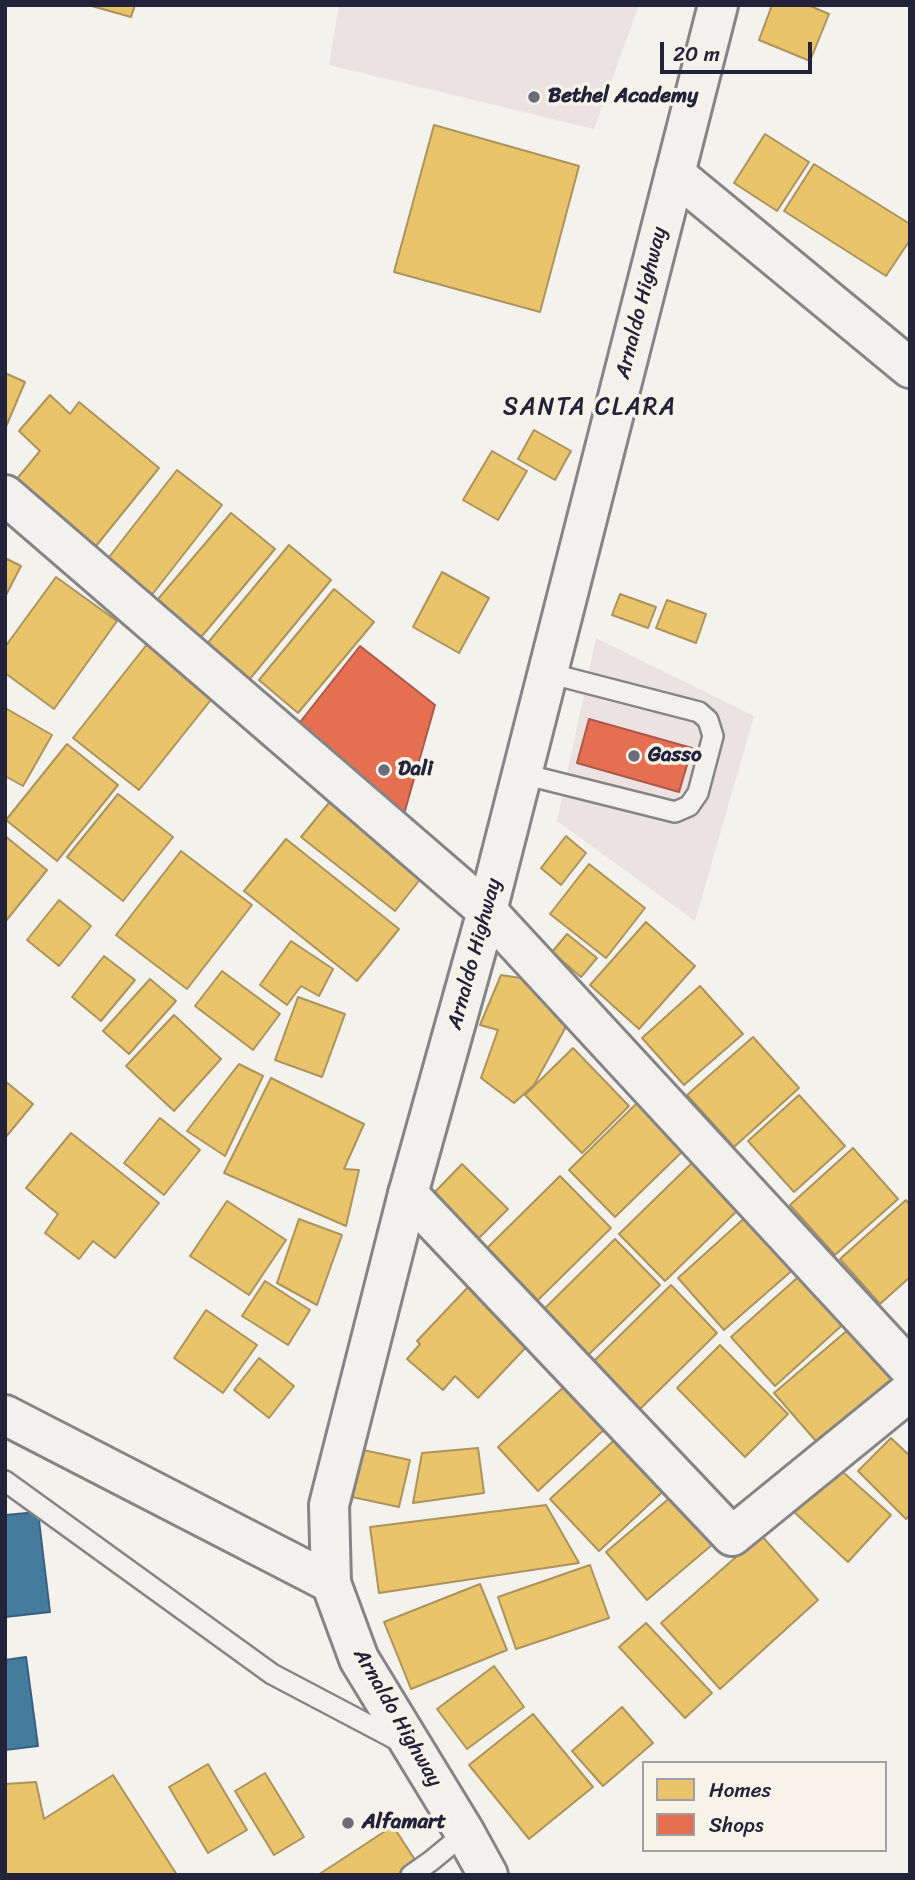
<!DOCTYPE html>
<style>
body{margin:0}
#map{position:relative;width:915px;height:1880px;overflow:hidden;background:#f4f2ec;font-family:Sriracha,sans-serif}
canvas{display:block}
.frame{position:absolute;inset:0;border:7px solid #22223b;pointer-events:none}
.legend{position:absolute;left:642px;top:1761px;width:245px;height:91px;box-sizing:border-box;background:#f7f3e8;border:2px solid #a29fa3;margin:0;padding:9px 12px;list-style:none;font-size:21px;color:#22223b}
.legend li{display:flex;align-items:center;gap:14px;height:35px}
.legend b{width:35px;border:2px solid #a29fa3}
.scale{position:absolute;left:660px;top:42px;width:152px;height:32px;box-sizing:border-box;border:4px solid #22223b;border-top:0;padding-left:9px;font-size:21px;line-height:24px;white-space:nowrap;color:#22223b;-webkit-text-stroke:5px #f7f3e8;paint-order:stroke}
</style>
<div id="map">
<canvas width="915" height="1880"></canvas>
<div class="frame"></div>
<ul class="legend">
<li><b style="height:19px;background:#e9c46a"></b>Homes</li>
<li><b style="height:19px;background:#e76f51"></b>Shops</li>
</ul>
<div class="scale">20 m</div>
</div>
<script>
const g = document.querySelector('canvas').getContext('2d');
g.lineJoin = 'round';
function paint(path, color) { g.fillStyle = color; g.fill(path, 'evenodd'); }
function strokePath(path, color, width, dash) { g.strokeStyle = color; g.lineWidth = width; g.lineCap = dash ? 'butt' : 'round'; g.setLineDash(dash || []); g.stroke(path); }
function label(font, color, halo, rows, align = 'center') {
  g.font = font + ' Sriracha,sans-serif'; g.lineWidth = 7; g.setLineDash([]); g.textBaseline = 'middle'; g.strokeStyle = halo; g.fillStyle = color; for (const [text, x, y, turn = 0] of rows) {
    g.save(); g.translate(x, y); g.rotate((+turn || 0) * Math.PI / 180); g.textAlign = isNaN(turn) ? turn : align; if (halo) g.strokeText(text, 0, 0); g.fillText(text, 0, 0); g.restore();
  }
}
const built = new Path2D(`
 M 339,5 L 639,5 L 594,129 L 329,65 Z
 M 596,638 L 754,716 L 695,921 L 557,821 Z`);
const homes = new Path2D(`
 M 88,5 L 135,5 L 131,17 Z
 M 772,5 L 808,5 L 829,14 L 810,61 L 759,40 Z
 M 434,125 L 579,166 L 540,312 L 394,272 Z
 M 765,134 L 809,162 L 777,211 L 734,183 Z
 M 814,164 L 910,224 L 910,240 L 886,276 L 784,211 Z
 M 5,373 L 25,382 L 5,429 Z
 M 50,395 L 70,414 L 79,402 L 159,468 L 96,546 L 16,480 L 40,451 L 19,431 Z
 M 534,430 L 571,451 L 555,480 L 518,459 Z
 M 492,451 L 527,471 L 498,520 L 463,500 Z
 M 177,470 L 222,505 L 144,605 L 99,570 Z
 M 231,513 L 275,549 L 197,642 L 153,605 Z
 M 289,545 L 331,580 L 249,680 L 206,645 Z
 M 5,558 L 21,566 L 5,597 Z
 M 442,572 L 489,598 L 459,653 L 413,627 Z
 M 56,577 L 117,621 L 54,709 L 5,673 L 5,647 Z
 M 334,589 L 374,622 L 298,713 L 259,680 Z
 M 620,594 L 656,607 L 648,628 L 612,615 Z
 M 667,600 L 706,614 L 696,643 L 656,628 Z
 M 148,643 L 214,696 L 139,790 L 73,738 Z
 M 7,709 L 52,735 L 23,786 L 5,776 L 5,713 Z
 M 67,744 L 118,785 L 57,861 L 6,820 Z
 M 118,794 L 173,837 L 123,901 L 67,857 Z
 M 333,798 L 426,872 L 395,911 L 301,837 Z
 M 5,836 L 47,870 L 5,922 Z
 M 566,836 L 586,853 L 561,885 L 541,868 Z
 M 286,839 L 399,929 L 357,981 L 244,891 Z
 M 181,851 L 252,905 L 187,989 L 116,935 Z
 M 589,864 L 645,908 L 606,958 L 550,914 Z
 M 59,900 L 91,926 L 59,966 L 27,940 Z
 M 646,922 L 695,966 L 639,1029 L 590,985 Z
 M 567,934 L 597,958 L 581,977 L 552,952 Z
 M 291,941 L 333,969 L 319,996 L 301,986 L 287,1005 L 260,985 Z
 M 104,956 L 135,980 L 101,1021 L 72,997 Z
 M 222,971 L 280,1014 L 253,1050 L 195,1006 Z
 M 529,972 L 573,1014 L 534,1085 L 514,1103 L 481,1078 L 498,1030 L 480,1025 L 501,975 L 520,978 Z
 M 150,979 L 176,1001 L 129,1054 L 103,1031 Z
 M 700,986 L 743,1034 L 684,1085 L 642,1038 Z
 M 298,997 L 345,1014 L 322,1077 L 275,1060 Z
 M 174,1015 L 221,1059 L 174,1111 L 126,1066 Z
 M 753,1037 L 799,1088 L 734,1147 L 687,1095 Z
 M 573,1048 L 629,1106 L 582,1153 L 525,1095 Z
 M 239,1064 L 263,1076 L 225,1156 L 187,1131 Z
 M 271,1078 L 364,1124 L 344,1169 L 359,1170 L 346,1226 L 224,1173 Z
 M 5,1081 L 33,1104 L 5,1138 Z
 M 799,1095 L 845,1146 L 794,1192 L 748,1141 Z
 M 639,1101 L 686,1148 L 615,1217 L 569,1170 Z
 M 160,1118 L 200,1150 L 164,1195 L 124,1163 Z
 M 71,1133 L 159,1203 L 115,1258 L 93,1241 L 79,1259 L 45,1233 L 58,1214 L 26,1188 Z
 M 853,1148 L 898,1199 L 835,1255 L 790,1205 Z
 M 696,1159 L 742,1206 L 665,1281 L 619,1234 Z
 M 462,1164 L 508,1209 L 476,1241 L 431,1196 Z
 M 560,1176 L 611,1228 L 534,1304 L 483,1252 Z
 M 906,1200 L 910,1205 L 910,1277 L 880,1304 L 840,1259 Z
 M 227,1201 L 286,1240 L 249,1295 L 190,1256 Z
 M 749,1214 L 796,1267 L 724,1330 L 678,1278 Z
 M 299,1219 L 342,1235 L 317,1305 L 277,1283 Z
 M 615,1239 L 660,1285 L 584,1359 L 539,1314 Z
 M 806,1270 L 850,1318 L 775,1386 L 731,1337 Z
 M 265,1281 L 310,1310 L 288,1345 L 242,1316 Z
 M 470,1285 L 531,1342 L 478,1398 L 455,1376 L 443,1390 L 407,1359 L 420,1344 L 417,1341 Z
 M 671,1285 L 717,1333 L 636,1413 L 589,1366 Z
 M 206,1310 L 257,1345 L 223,1393 L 174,1358 Z
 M 850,1328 L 897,1382 L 822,1448 L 774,1393 Z
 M 720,1345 L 788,1414 L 745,1457 L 677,1388 Z
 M 259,1358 L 294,1386 L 269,1418 L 234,1390 Z
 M 567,1384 L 607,1427 L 538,1491 L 498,1447 Z
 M 622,1433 L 670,1485 L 599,1551 L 550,1499 Z
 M 891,1438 L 910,1456 L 910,1515 L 906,1519 L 858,1471 Z
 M 478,1448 L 484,1493 L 413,1503 L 422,1453 Z
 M 363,1450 L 410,1460 L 399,1507 L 352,1497 Z
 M 835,1465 L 891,1515 L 848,1562 L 793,1511 Z
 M 672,1496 L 713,1544 L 647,1600 L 606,1552 Z
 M 546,1505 L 579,1563 L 379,1593 L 370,1527 Z
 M 761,1535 L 818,1600 L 720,1689 L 661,1623 Z
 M 590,1565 L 609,1618 L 516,1649 L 498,1597 Z
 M 480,1584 L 507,1650 L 411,1689 L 384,1622 Z
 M 646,1623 L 712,1693 L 685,1718 L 619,1647 Z
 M 494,1666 L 524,1707 L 467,1749 L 437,1709 Z
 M 622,1707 L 653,1743 L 603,1786 L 572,1751 Z
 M 533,1714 L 593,1787 L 529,1839 L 469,1765 Z
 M 208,1764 L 247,1830 L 208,1853 L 169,1787 Z
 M 265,1773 L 304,1837 L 274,1855 L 235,1791 Z
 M 113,1775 L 177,1875 L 5,1875 L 5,1784 L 36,1782 L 44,1819 Z
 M 393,1826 L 417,1863 L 398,1875 L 318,1875 Z`);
const shops = new Path2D(`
 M 360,646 L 435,705 L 404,814 L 297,726 Z
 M 589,719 L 692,748 L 679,792 L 577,763 Z`);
const public = new Path2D(`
 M 38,1512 L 50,1612 L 5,1617 L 5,1515 Z
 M 26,1657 L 38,1746 L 5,1750 L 5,1660 Z`);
const lane = new Path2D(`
 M 523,774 L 675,812 L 689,806 L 698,793 L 713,736 L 708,720 L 699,712 L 548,673
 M 5,1481 L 272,1674 L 401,1742
 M 411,1875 L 431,1861 L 465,1833`);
const street = new Path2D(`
 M 675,174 L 910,368
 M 5,495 L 487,911 L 910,1369
 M 408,1194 L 732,1536 L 910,1391
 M 5,1415 L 331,1583`);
const secondary = new Path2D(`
 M 488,1875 L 465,1833 L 359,1659 L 331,1583 L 329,1505 L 408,1194 L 487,911 L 718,5`);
const markers = [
 [534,97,7,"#6c6b79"],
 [634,756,7,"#6c6b79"],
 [384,770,7,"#6c6b79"],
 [348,1823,7,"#6c6b79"]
];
const poiNames = [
 ["Bethel Academy",548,97],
 ["Gasso",648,756],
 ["Dali",398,770],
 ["Alfamart",362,1823]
];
const streetNames = [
 ["Arnaldo Highway",642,303,-76],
 ["Arnaldo Highway",475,954,-75],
 ["Arnaldo Highway",397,1718,60]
];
const quarterNames = [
 ["SANTA CLARA",590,408]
];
paint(built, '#ece2e1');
paint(homes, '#e9c46a');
strokePath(homes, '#ad935c', 2);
paint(shops, '#e76f51');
strokePath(shops, '#ac584a', 2);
paint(public, '#457b9d');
strokePath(public, '#3a6080', 2);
strokePath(lane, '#858486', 24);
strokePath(street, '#858486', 44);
strokePath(secondary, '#858486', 44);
strokePath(lane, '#f2f1ed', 19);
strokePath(street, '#f2f1ed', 38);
strokePath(secondary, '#f2f1ed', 38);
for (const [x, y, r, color] of markers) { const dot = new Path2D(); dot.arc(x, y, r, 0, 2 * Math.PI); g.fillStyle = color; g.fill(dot); strokePath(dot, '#f7f3e8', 2.5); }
label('bold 21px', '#22223b', '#f7f3e8', poiNames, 'left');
label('21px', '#22223b', '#f7f3e8', streetNames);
g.letterSpacing = '2px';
label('24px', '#22223b', '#f7f3e8', quarterNames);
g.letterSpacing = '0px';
</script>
